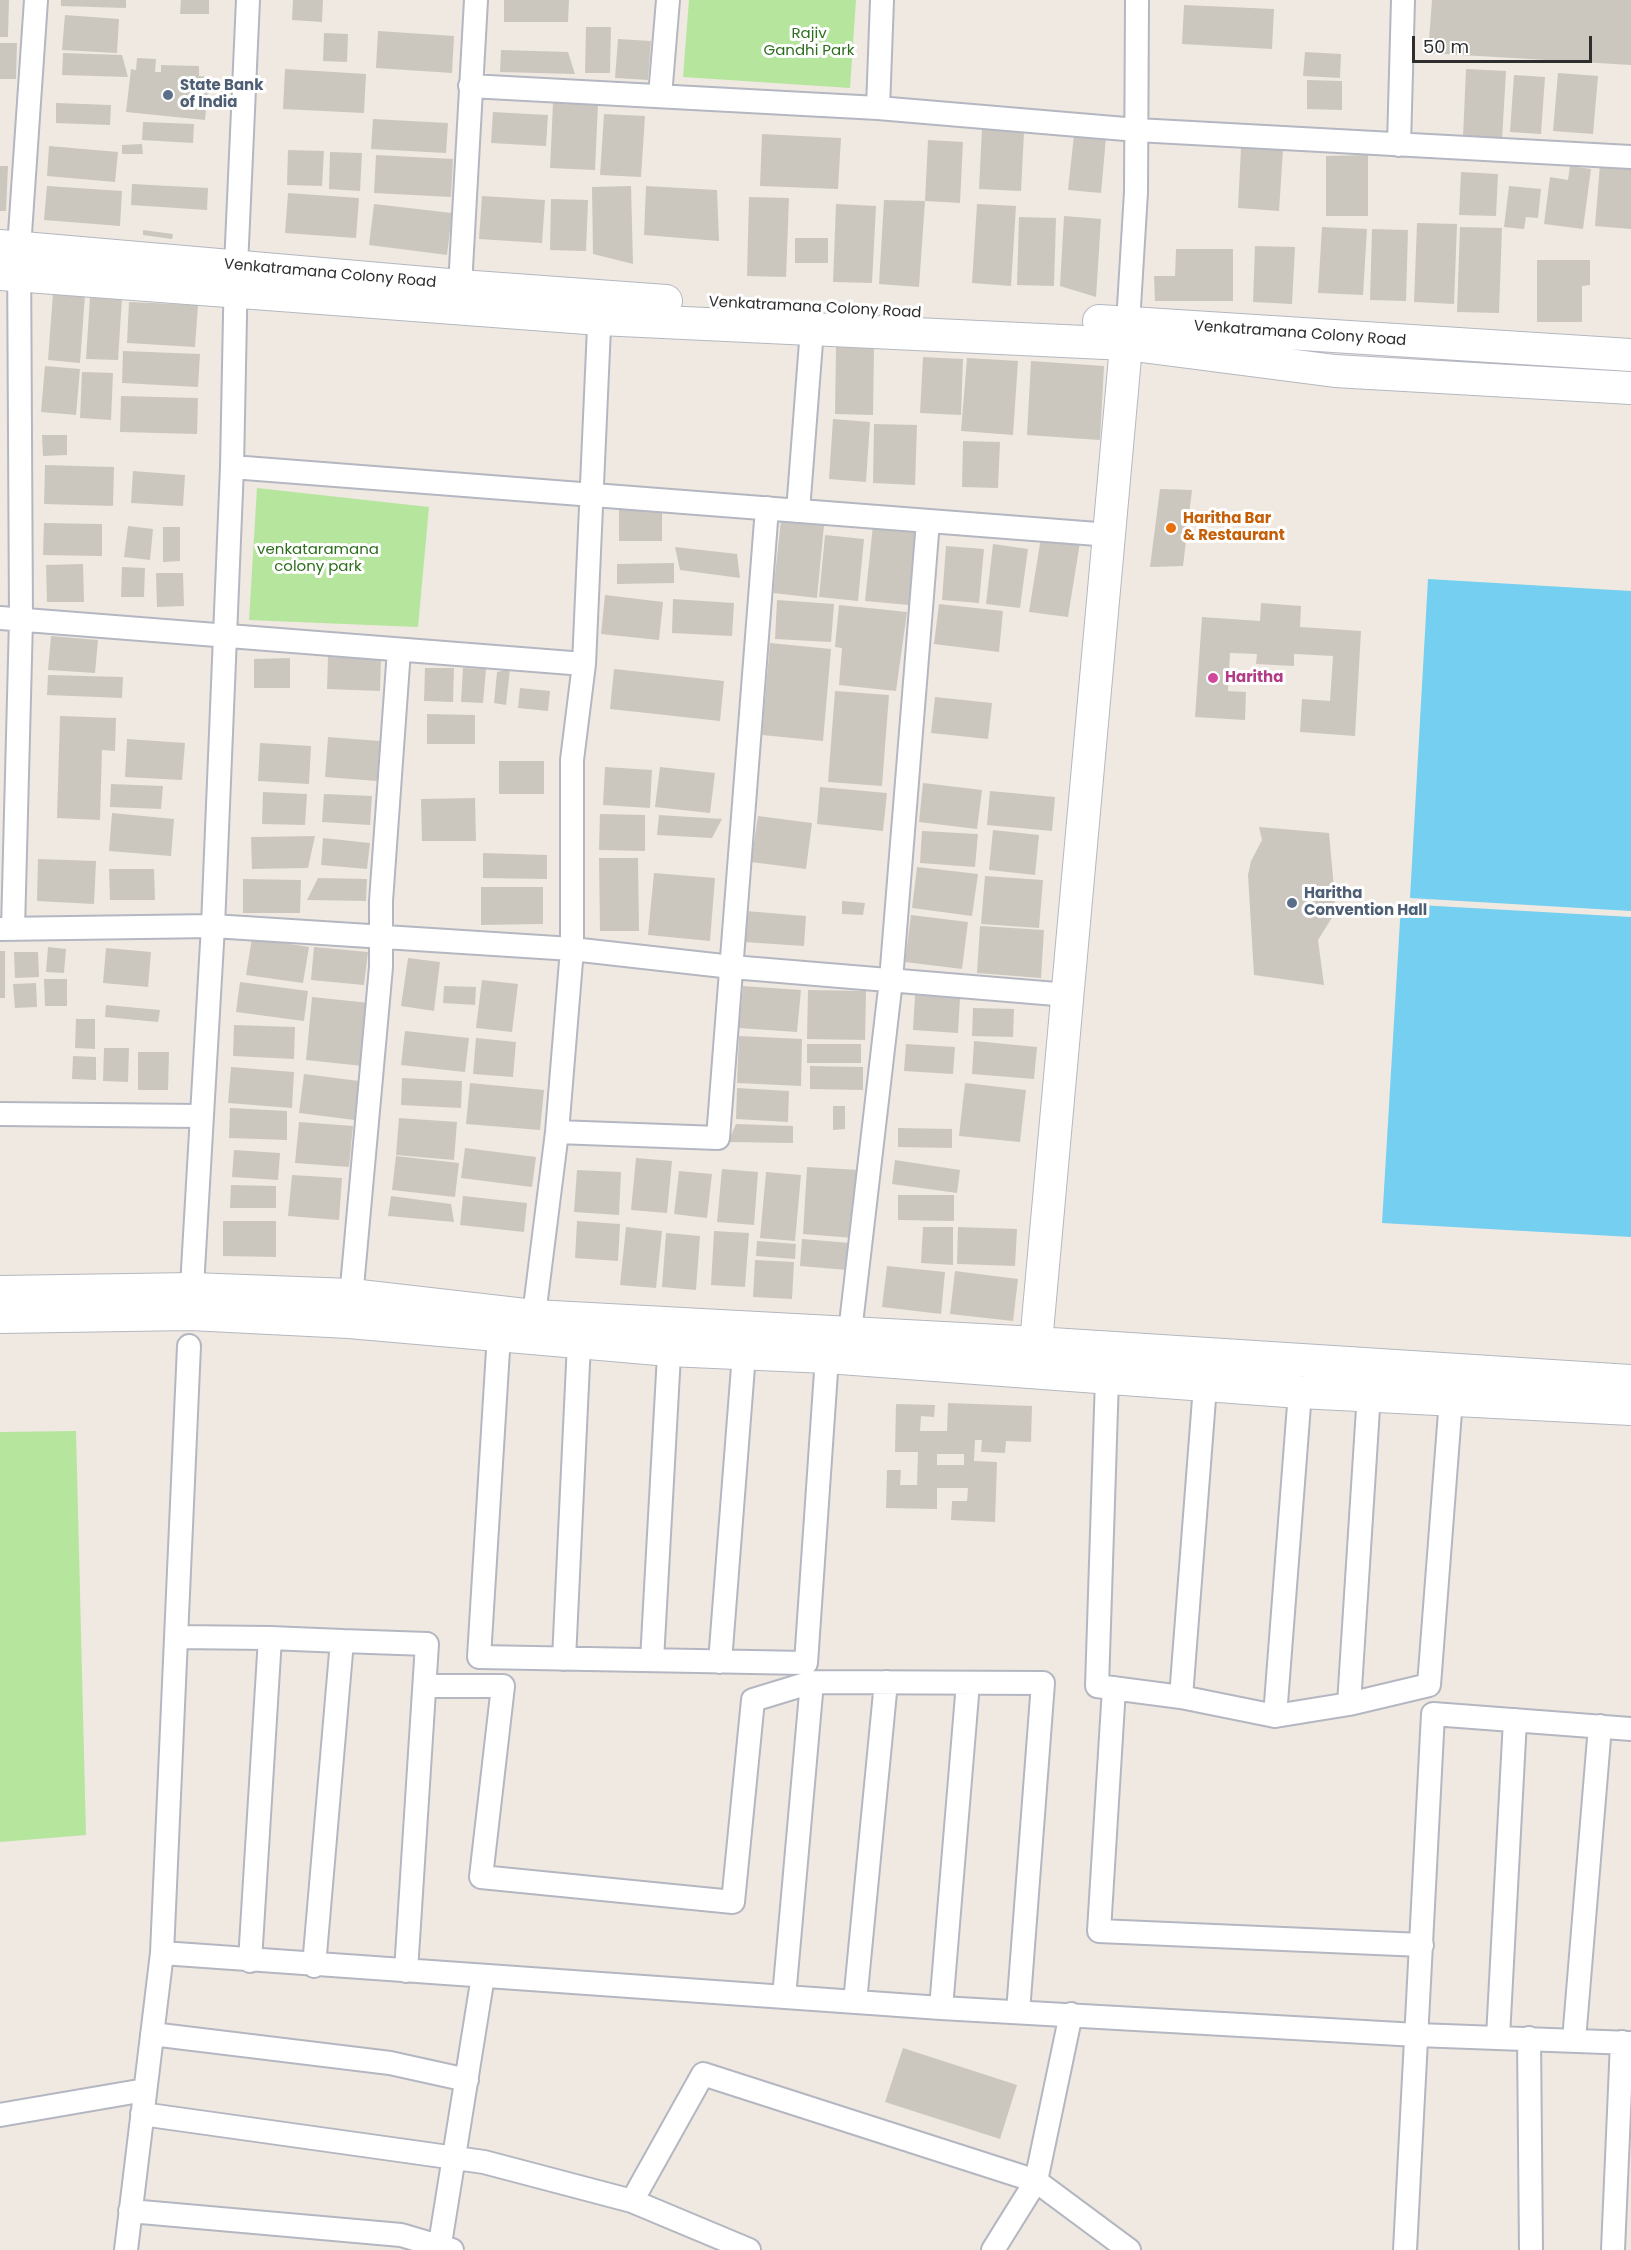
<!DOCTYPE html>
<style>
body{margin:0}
#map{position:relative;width:1631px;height:2250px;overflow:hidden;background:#efe9e1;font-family:Poppins,sans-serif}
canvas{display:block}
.scale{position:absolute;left:1412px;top:36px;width:180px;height:27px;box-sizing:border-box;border:3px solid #2e2e2e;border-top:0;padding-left:8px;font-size:18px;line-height:21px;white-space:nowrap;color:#2e2e2e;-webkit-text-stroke:4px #fff;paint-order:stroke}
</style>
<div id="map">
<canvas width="1631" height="2250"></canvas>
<div class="scale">50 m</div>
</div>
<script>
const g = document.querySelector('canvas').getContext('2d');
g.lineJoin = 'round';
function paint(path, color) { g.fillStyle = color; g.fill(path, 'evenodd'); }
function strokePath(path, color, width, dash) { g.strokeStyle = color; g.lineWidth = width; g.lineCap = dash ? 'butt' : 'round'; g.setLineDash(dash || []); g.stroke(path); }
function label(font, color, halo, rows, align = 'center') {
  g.font = font + ' Poppins,sans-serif'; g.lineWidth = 6; g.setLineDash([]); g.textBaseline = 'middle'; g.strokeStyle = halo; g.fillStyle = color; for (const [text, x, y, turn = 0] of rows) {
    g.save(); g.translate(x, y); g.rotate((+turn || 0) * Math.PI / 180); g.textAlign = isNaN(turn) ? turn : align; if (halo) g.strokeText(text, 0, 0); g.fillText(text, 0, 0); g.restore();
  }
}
const green = new Path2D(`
 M 689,0 L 856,0 L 850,88 L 683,77 Z
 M 257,488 L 429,507 L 418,627 L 249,620 Z
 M 76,1431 L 86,1835 L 0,1842 L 0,1432 Z`);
const water = new Path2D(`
 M 1428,579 L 1631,591 L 1631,911 L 1410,898 Z
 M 1401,904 L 1631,917 L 1631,1237 L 1382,1223 Z`);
const building = new Path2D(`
 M 0,0 L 9,0 L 8,37 L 0,37 Z
 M 61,0 L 126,0 L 126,8 L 61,6 Z
 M 181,0 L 209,0 L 209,14 L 180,14 Z
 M 293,0 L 323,0 L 322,22 L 292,20 Z
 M 504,0 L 569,0 L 568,22 L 504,22 Z
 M 1432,0 L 1631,0 L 1631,65 L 1428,53 Z
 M 1184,5 L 1274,9 L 1272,49 L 1182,44 Z
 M 65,15 L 119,19 L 117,53 L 62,50 Z
 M 586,27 L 611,27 L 610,73 L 585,73 Z
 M 378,31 L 454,36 L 452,73 L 376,68 Z
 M 324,33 L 348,34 L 347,62 L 323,61 Z
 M 618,39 L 651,41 L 648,80 L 615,78 Z
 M 0,43 L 17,43 L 16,79 L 0,79 Z
 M 501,50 L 568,52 L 575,74 L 500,72 Z
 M 1305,52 L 1341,54 L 1340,78 L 1303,76 Z
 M 63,53 L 122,55 L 128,77 L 62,75 Z
 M 137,58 L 156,59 L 155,72 L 161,72 L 161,65 L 199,66 L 199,76 L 209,77 L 205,120 L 126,112 L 131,69 L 136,70 Z
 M 285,69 L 366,74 L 364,113 L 283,109 Z
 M 1466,69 L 1506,71 L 1502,140 L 1463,137 Z
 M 1558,73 L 1598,76 L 1593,134 L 1553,131 Z
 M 1514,75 L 1545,77 L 1541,134 L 1510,132 Z
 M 1307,80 L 1342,81 L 1342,110 L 1307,109 Z
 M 56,103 L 111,105 L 110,125 L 56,123 Z
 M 553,103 L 598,104 L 595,170 L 550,168 Z
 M 493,112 L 548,115 L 546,146 L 491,143 Z
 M 604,114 L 645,116 L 641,177 L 600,175 Z
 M 373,119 L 448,123 L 446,153 L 371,149 Z
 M 143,122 L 194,124 L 193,143 L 142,140 Z
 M 982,129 L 1024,132 L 1021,191 L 979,189 Z
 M 762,134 L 841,138 L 838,189 L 760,186 Z
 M 1074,135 L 1106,138 L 1101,193 L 1068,190 Z
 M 928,140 L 963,142 L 960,203 L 925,201 Z
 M 142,144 L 143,154 L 122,154 L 122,145 Z
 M 49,146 L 118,152 L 115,182 L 47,176 Z
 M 1241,148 L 1283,150 L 1279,211 L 1238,208 Z
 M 288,150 L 324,151 L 322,186 L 287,185 Z
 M 330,152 L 362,153 L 360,191 L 329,189 Z
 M 376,155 L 453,159 L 451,197 L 374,193 Z
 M 1368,155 L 1368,216 L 1326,216 L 1326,156 Z
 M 1600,164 L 1631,167 L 1631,229 L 1595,226 Z
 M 0,166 L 8,166 L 6,211 L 0,211 Z
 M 1570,166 L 1591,169 L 1583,229 L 1544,224 L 1550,177 L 1568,180 Z
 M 1461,172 L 1498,174 L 1496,216 L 1459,215 Z
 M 132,184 L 208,188 L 207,210 L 131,205 Z
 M 47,186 L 122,191 L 120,226 L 44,220 Z
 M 631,186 L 633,264 L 593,254 L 592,187 Z
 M 646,186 L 717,190 L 719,241 L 644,235 Z
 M 1509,186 L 1541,189 L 1538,218 L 1526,217 L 1524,229 L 1504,227 Z
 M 288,193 L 359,198 L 356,238 L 285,233 Z
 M 482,196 L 545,200 L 542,243 L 479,239 Z
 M 749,197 L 789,198 L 786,277 L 747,276 Z
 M 551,199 L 588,200 L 586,251 L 550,250 Z
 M 884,200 L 925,201 L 919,287 L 879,284 Z
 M 374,204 L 452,213 L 447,255 L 369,245 Z
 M 836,204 L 876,206 L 872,283 L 833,282 Z
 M 977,204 L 1016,206 L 1011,286 L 972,283 Z
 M 1064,216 L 1101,219 L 1096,297 L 1060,286 Z
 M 1019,217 L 1056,218 L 1054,286 L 1017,285 Z
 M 1417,223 L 1457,224 L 1454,304 L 1414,302 Z
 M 1322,227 L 1367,229 L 1363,295 L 1318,293 Z
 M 1460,227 L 1502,228 L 1499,313 L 1457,312 Z
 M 1372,229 L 1408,230 L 1406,301 L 1370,300 Z
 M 143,230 L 173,234 L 172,239 L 143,235 Z
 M 795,238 L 828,238 L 828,263 L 795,263 Z
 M 1255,246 L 1295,247 L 1292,304 L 1253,302 Z
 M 1176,249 L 1233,249 L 1233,301 L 1155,301 L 1154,276 L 1175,276 Z
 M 1537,260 L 1590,260 L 1590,285 L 1582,286 L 1582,322 L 1537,322 Z
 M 53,293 L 85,295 L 80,363 L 48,360 Z
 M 90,297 L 122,298 L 118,360 L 86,359 Z
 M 129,302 L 198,305 L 195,347 L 127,343 Z
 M 836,347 L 874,348 L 873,415 L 835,414 Z
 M 123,351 L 200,354 L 198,387 L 122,383 Z
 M 923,357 L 963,359 L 961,415 L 920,413 Z
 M 967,358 L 1018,361 L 1013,435 L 961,431 Z
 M 1031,361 L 1104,366 L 1100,440 L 1027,435 Z
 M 45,366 L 80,369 L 76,415 L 41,412 Z
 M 82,372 L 113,373 L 111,420 L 80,418 Z
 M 121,396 L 198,398 L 197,434 L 120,432 Z
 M 833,419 L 870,422 L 866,482 L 829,479 Z
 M 874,424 L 917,425 L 915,485 L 873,483 Z
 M 42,435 L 67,435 L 67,455 L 43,456 Z
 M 963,441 L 1000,442 L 998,488 L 962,487 Z
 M 45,465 L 114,467 L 113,506 L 44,504 Z
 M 133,471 L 185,475 L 183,506 L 131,503 Z
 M 1160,489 L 1192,490 L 1183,566 L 1150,567 Z
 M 619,510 L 662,510 L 662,541 L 619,541 Z
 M 782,511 L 825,515 L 817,598 L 773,593 Z
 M 44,523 L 102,524 L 102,556 L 43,555 Z
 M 873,525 L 916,529 L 909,605 L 865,601 Z
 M 128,526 L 153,529 L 150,560 L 124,557 Z
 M 163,527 L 180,527 L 180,561 L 163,562 Z
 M 1042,531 L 1081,536 L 1068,617 L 1029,612 Z
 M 825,535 L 864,539 L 858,601 L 819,597 Z
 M 993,544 L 1028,549 L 1020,608 L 986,604 Z
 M 946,546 L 984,549 L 979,603 L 942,600 Z
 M 675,547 L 737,554 L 740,578 L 680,570 Z
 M 674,563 L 674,583 L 617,584 L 617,564 Z
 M 83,564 L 84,602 L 47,602 L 46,565 Z
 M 122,567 L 145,568 L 144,597 L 121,597 Z
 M 156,573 L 183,573 L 184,606 L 157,607 Z
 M 605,595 L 663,602 L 659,640 L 601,634 Z
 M 673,599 L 734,603 L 732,636 L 672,633 Z
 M 777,600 L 834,604 L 831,642 L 775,639 Z
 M 1261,603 L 1301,606 L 1300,627 L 1361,631 L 1355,736 L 1300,732 L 1302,699 L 1330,701 L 1333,656 L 1294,654 L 1294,666 L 1256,664 L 1257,654 L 1230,653 L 1228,691 L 1246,692 L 1245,720 L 1195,717 L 1202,617 L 1260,621 Z
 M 939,604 L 1003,611 L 999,652 L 934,644 Z
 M 839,605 L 907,612 L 896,691 L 839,685 L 842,648 L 835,647 Z
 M 51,636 L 98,640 L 95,673 L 48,670 Z
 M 770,643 L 831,649 L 823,741 L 762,735 Z
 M 328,657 L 381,658 L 380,691 L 327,689 Z
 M 290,658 L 290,688 L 254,688 L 254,659 Z
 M 425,668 L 454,668 L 453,702 L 424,701 Z
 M 463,668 L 486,669 L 483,703 L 461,702 Z
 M 510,669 L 506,705 L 494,703 L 497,672 Z
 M 614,669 L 724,681 L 720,721 L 610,709 Z
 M 48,675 L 123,677 L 122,698 L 47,695 Z
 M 520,688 L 550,691 L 548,711 L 518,708 Z
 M 835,691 L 889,695 L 882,786 L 828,782 Z
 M 935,697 L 992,703 L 988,739 L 931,733 Z
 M 427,714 L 475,715 L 475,744 L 427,744 Z
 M 60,716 L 116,718 L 115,751 L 102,750 L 100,820 L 57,818 Z
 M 328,737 L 380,741 L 377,781 L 325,777 Z
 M 127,739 L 185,743 L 182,780 L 125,777 Z
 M 260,743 L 311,746 L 309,784 L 258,781 Z
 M 499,761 L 544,761 L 544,794 L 499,794 Z
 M 605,767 L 652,770 L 650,808 L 603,805 Z
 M 660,767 L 715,773 L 710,813 L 655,807 Z
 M 923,783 L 982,790 L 977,829 L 919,822 Z
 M 111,784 L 163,786 L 161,809 L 110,807 Z
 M 820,787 L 887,793 L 883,831 L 817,824 Z
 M 990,791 L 1055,797 L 1052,831 L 987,825 Z
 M 263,792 L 307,794 L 305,825 L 262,824 Z
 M 324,794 L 372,796 L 370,825 L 322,822 Z
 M 475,798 L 476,841 L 422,841 L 421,799 Z
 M 112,813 L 174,819 L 171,856 L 109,851 Z
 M 600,814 L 645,815 L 645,851 L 599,850 Z
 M 659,815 L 722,819 L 712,838 L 657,835 Z
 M 758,816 L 812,823 L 806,869 L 751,862 Z
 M 1259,827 L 1329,833 L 1335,899 L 1333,916 L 1318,940 L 1324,985 L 1254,975 L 1248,875 L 1251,861 L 1262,840 Z
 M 993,830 L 1039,835 L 1035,875 L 989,870 Z
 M 922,831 L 978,834 L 975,867 L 920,863 Z
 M 315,836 L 308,868 L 252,869 L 251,837 Z
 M 323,838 L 370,843 L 367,869 L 321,865 Z
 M 483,853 L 547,855 L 547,879 L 483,878 Z
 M 599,858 L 638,858 L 639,931 L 600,931 Z
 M 38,859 L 96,861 L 94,904 L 37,901 Z
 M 917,867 L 978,874 L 972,916 L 912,908 Z
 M 109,869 L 154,869 L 155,900 L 110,900 Z
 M 654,873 L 715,878 L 710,941 L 648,935 Z
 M 985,876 L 1043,880 L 1039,928 L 981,924 Z
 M 318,878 L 367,879 L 366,901 L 307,900 Z
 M 243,879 L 301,880 L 300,913 L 243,913 Z
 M 481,887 L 543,887 L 543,924 L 481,925 Z
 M 842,901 L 865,903 L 863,915 L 842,914 Z
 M 746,911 L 806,916 L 804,946 L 744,942 Z
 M 911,915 L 968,922 L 962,969 L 905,962 Z
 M 980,926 L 1044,930 L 1041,978 L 977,973 Z
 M 252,938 L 309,947 L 303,983 L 246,975 Z
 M 48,947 L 66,949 L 64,973 L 46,972 Z
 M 314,947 L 368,952 L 364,985 L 311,980 Z
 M 106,948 L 151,952 L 148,987 L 103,983 Z
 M 0,951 L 5,951 L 5,998 L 0,998 Z
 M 14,952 L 38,952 L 39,977 L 15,978 Z
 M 408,958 L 440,962 L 434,1011 L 401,1006 Z
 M 44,979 L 67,979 L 67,1006 L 45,1006 Z
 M 482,980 L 518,984 L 512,1032 L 476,1028 Z
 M 240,982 L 308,991 L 304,1021 L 236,1012 Z
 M 36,983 L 37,1007 L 15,1008 L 13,984 Z
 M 444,986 L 476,987 L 475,1005 L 443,1003 Z
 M 743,986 L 801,990 L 797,1032 L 739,1028 Z
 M 808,990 L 866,991 L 865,1040 L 807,1039 Z
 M 915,995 L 960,998 L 958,1033 L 913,1030 Z
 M 312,997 L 370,1003 L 363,1066 L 306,1060 Z
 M 106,1005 L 160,1010 L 158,1022 L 105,1017 Z
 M 973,1008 L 1014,1009 L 1013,1037 L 972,1036 Z
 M 76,1019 L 95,1019 L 95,1049 L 75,1048 Z
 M 234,1025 L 295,1027 L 294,1059 L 233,1056 Z
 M 405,1031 L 469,1038 L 465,1072 L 401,1065 Z
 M 739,1036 L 802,1039 L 801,1086 L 737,1083 Z
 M 476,1038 L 516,1042 L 513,1077 L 473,1074 Z
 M 974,1041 L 1037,1047 L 1034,1079 L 972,1074 Z
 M 807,1044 L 861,1044 L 861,1063 L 807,1063 Z
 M 906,1044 L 955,1047 L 953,1074 L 904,1071 Z
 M 104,1048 L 129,1048 L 128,1082 L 103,1081 Z
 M 138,1052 L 169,1052 L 168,1090 L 138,1090 Z
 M 73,1056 L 96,1057 L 96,1080 L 72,1079 Z
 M 810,1066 L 863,1067 L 863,1090 L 810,1089 Z
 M 231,1067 L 294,1072 L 292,1108 L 228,1103 Z
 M 304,1074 L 359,1081 L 355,1120 L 299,1113 Z
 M 402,1078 L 462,1081 L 461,1108 L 401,1105 Z
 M 470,1083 L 544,1090 L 540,1130 L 466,1124 Z
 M 965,1083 L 1026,1090 L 1020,1142 L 959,1136 Z
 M 737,1088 L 789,1091 L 788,1122 L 736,1119 Z
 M 833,1106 L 845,1106 L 845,1129 L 833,1130 Z
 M 230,1108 L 287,1111 L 287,1140 L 229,1138 Z
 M 399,1118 L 457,1122 L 454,1160 L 396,1155 Z
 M 299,1122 L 353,1126 L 349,1167 L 295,1163 Z
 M 736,1124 L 793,1126 L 793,1143 L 728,1142 Z
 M 898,1128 L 952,1129 L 952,1148 L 898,1147 Z
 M 465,1148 L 536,1157 L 532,1187 L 461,1178 Z
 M 234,1150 L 280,1153 L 278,1180 L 232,1177 Z
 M 396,1156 L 459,1163 L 455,1197 L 392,1190 Z
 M 636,1158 L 672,1161 L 667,1213 L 631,1210 Z
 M 895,1160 L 960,1170 L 957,1193 L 892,1184 Z
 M 807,1167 L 859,1170 L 854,1238 L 803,1234 Z
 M 722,1169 L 758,1172 L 754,1225 L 717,1222 Z
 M 577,1170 L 621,1172 L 619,1215 L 574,1212 Z
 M 679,1171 L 712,1174 L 707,1218 L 674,1214 Z
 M 766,1172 L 801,1175 L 795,1241 L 760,1238 Z
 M 292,1175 L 342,1178 L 339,1220 L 288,1216 Z
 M 231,1185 L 276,1186 L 276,1208 L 230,1208 Z
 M 898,1195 L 954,1195 L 954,1221 L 898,1220 Z
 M 391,1196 L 451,1204 L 454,1222 L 388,1216 Z
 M 463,1196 L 527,1203 L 524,1232 L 460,1225 Z
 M 223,1221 L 276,1221 L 276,1257 L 223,1256 Z
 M 577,1221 L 620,1224 L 618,1261 L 575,1258 Z
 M 626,1227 L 662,1231 L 656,1288 L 620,1285 Z
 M 923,1227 L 953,1227 L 953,1265 L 921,1263 Z
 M 958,1227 L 1017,1229 L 1015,1266 L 957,1264 Z
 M 714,1231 L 749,1233 L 745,1287 L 711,1285 Z
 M 666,1233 L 700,1236 L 696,1290 L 662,1287 Z
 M 802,1239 L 850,1243 L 848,1270 L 800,1266 Z
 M 757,1241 L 796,1244 L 795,1259 L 756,1256 Z
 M 755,1260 L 794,1262 L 792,1299 L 753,1297 Z
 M 887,1266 L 945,1272 L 941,1314 L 882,1307 Z
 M 955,1271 L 1018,1279 L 1013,1321 L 950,1314 Z
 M 948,1403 L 1032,1406 L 1031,1442 L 1006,1441 L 1005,1453 L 981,1452 L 982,1440 L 975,1440 L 974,1461 L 997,1462 L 995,1522 L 951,1520 L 952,1501 L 967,1501 L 968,1488 L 937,1488 L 937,1509 L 886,1508 L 887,1470 L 901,1470 L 900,1485 L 917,1485 L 918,1452 L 895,1452 L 896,1404 L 935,1405 L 934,1417 L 921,1416 L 920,1431 L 947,1431 ZM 937,1454 L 964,1454 L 964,1465 L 937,1465 Z
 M 903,2048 L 1017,2085 L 1000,2139 L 885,2102 Z`);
const street = new Path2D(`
 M 470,86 L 878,108 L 1137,130 L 1631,157
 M 660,96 L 668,0
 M 878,108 L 882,0
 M 1399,145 L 1403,0
 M 460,286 L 476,0
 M 1128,323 L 1136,192 L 1137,0
 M 232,467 L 1110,535
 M 798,511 L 812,329
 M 0,618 L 584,664
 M 0,929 L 213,926 L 572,949 L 732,967 L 1068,995
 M 13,929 L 21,620 L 19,248 L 36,0
 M 0,1114 L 200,1116
 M 557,1132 L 718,1138 L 767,508
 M 191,1304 L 213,926 L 232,467 L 236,266 L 248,0
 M 350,1309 L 381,967 L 381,901 L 399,650
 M 532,1331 L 557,1132 L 572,949 L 572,760 L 584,664 L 600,305
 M 850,1332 L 891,980 L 928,521
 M 499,1334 L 479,1657 L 806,1663 L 827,1357
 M 1107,1378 L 1097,1686 L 1181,1697
 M 1205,1386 L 1181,1697 L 1275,1716
 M 1300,1392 L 1275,1716 L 1349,1704 L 1429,1685 L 1451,1399
 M 176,1637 L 270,1638 L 250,1961
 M 270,1638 L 342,1641 L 314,1966
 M 342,1641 L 427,1644 L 406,1971
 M 564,1659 L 579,1343
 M 652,1660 L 670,1337
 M 720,1662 L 744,1354
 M 425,1686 L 503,1686 L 481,1877 L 733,1902 L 753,1700 L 812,1682
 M 1114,1688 L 1099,1931 L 1422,1945
 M 1349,1704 L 1369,1393
 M 162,1953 L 941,2008 L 1417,2035 L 1631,2043
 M 784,1997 L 812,1682 L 1043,1683 L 1018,2012
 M 855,2002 L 886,1682
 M 941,2008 L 968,1683
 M 152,2034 L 390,2063 L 467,2080
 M 1498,2037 L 1515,1720
 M 1529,2038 L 1531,2250
 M 1574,2040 L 1600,1726
 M 142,2114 L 484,2162 L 632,2201 L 749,2250
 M 0,2115 L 145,2090
 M 632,2201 L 703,2074 L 1036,2181 L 1129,2250
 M 130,2211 L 401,2235 L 452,2250
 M 126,2250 L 162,1953 L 189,1346
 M 439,2250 L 483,1976
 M 993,2250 L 1036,2181 L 1071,2014
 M 1405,2250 L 1433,1714 L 1631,1729
 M 1613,2250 L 1622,2042`);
const secondary = new Path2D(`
 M 0,246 L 460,286 L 666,301
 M 0,274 L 600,319 L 1126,344 L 1335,371 L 1631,388
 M 1099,321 L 1631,355
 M 0,1292 L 192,1289 L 351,1295 L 534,1316 L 1036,1343 L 1631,1381
 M 0,1317 L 190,1314 L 349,1322 L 669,1350 L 827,1357 L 1300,1392 L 1631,1409
 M 1034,1365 L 1128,324`);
const markers = [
 [168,95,6,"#5c6f8a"],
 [1171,528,6,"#e8710a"],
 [1213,678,6,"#d1479c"],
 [1292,903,6,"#5c6f8a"]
];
const parkNames = [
 ["Rajiv",809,34],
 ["Gandhi Park",809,51],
 ["venkataramana",318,550],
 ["colony park",318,567]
];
const serviceNames = [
 ["State Bank",180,86],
 ["of India",180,103],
 ["Haritha",1304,894],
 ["Convention Hall",1304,911]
];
const streetNames = [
 ["Venkatramana Colony Road",330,274,5],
 ["Venkatramana Colony Road",815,308,3],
 ["Venkatramana Colony Road",1300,334,4]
];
const foodNames = [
 ["Haritha Bar",1183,519],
 ["& Restaurant",1183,536]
];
const hotelNames = [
 ["Haritha",1225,678]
];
paint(green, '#b6e59e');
paint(water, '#75cff0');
paint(building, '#cbc7bf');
strokePath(street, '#b4b7c1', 26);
strokePath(secondary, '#b4b7c1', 34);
strokePath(street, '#fff', 22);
strokePath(secondary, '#fff', 32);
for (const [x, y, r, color] of markers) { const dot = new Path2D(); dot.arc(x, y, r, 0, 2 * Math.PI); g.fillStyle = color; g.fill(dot); strokePath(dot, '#fff', 2); }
label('15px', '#2c6e1b', '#fff', parkNames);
label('bold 15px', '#4e5e75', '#fff', serviceNames, 'left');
label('15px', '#2e2e2e', '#fff', streetNames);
label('bold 15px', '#c56008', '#fff', foodNames, 'left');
label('bold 15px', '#b23c85', '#fff', hotelNames, 'left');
</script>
